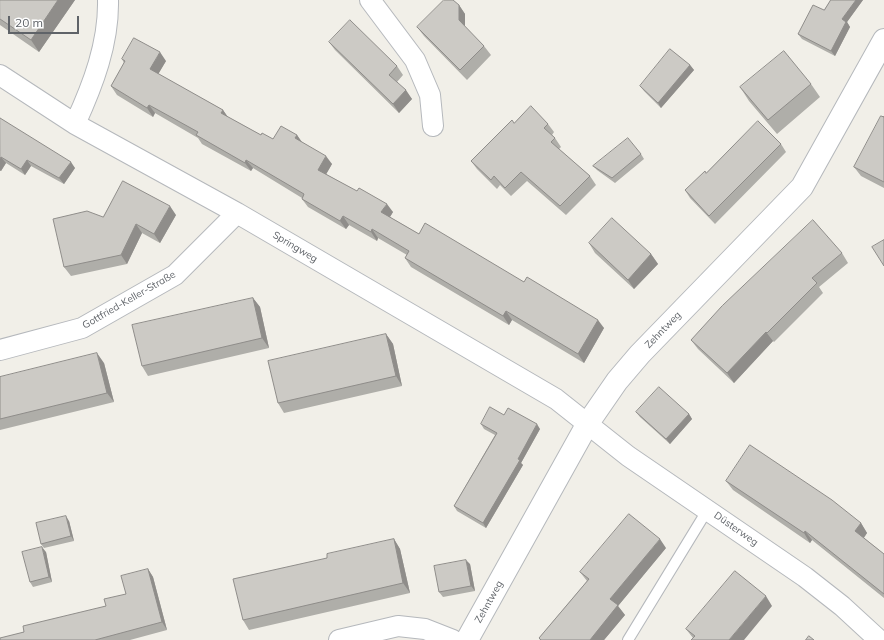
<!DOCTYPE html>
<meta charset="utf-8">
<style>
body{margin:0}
#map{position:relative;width:884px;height:640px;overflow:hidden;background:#f1efe8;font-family:Mulish,sans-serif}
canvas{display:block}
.scale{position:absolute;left:8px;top:16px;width:71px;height:18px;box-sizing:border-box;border:2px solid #5f6368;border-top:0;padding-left:5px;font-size:12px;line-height:14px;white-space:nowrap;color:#5f6368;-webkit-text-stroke:3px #fff;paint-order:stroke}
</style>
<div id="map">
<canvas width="884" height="640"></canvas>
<div class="scale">20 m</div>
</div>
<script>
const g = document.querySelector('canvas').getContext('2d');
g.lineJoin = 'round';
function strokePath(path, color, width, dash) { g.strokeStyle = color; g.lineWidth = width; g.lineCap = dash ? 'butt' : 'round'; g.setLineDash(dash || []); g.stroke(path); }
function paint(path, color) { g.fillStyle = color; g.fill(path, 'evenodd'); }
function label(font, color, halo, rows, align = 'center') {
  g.font = font + ' Mulish,sans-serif'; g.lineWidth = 3; g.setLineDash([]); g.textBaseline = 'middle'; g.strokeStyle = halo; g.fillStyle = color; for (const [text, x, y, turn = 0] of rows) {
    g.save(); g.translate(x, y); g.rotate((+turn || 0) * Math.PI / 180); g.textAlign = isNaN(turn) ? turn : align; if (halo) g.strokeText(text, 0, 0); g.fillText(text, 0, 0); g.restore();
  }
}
const service = new Path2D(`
 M 628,640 L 708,509`);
const minor = new Path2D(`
 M 370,0 L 415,60 L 430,95 L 433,126
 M 0,75 L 75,124 L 237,213 L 556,399 L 628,456 L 805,577 L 842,606 L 879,640
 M 75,124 C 93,85 109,43 108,0
 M 0,350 L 82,328 L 175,275 L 237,213
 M 339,640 L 398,626 L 425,629 L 453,640`);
const tertiary = new Path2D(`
 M 467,640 L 588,423 L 617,381 L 640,354 L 802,187 L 884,40`);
const wall = new Path2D(`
 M 0,0 L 75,0 L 39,52 L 0,25 Z
 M 831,0 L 863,0 L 847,22 L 850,27 L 835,56 L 802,39 L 798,34 L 824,10 Z
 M 459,5 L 465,14 L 465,27 L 484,46 L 491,55 L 467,80 L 424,36 L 417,27 Z
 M 329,42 L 397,66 L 403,75 L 397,82 L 412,99 L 399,113 L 335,50 Z
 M 122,59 L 166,61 L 158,74 L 223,110 L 228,117 L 261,135 L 273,139 L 297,135 L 302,142 L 332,164 L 326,174 L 393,212 L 390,217 L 419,234 L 524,282 L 604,328 L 584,363 L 512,320 L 509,325 L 411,267 L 405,258 L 407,255 L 378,238 L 377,241 L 349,225 L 346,229 L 308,207 L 302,199 L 302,198 L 253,168 L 251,171 L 202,144 L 198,138 L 155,113 L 153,117 L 117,95 L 111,86 L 124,63 Z
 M 690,65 L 694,70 L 661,108 L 644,91 L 640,86 Z
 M 811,84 L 820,97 L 777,134 L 749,101 L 740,87 Z
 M 884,116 L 884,188 L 861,176 L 854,167 Z
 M 0,118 L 75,168 L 64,184 L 31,166 L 25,175 L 6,163 L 1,171 L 0,171 Z
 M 514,123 L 548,124 L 554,132 L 552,135 L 555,138 L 561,147 L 559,149 L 590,176 L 596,185 L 566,215 L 527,181 L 511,196 L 500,185 L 497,189 L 477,169 L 471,161 Z
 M 781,144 L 786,152 L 715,224 L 690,198 L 685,190 L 706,173 Z
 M 641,154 L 644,159 L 615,183 L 597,170 L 593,166 Z
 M 176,215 L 160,243 L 142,233 L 127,264 L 71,276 L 64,267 L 103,217 Z
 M 589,243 L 651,254 L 658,264 L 634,289 L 595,253 Z
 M 842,253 L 848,263 L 819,287 L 823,293 L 774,342 L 773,341 L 734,383 L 698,349 L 691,340 Z
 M 253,298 L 260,307 L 269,348 L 148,376 L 142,366 Z
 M 386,334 L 393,344 L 402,386 L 284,413 L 278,403 Z
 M 104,363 L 114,402 L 0,430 L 0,377 Z
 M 636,412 L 689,414 L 692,419 L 670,444 L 640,417 Z
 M 504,415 L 540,429 L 521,463 L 523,465 L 486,528 L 457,511 L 454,506 L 495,435 L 484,429 L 481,424 Z
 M 726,481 L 861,523 L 867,533 L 864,538 L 884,554 L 884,598 L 812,540 L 810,543 L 733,490 Z
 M 69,521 L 74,541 L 44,548 L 41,544 Z
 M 394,539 L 400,549 L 410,593 L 249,630 L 243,620 L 327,558 Z
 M 666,548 L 618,606 L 625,615 L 604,640 L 540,640 L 539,638 L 587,581 L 580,572 Z
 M 46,552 L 52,582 L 33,587 L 30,582 Z
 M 470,564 L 475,591 L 443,597 L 439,592 Z
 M 148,569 L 153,577 L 167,630 L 130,640 L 0,640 L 106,606 L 126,594 Z
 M 772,606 L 693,638 L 686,629 Z`);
const shadedWall = new Path2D(`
 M 58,0 L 75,0 L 39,52 L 31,40 Z
 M 856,0 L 863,0 L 847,22 L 850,27 L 835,56 L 831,51 L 842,19 Z
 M 459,5 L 465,14 L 465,29 L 459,20 Z
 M 160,52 L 166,61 L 156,78 L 150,69 Z
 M 690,65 L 694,70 L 661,108 L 658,103 Z
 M 406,90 L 412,99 L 399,113 L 393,104 Z
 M 149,105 L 155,113 L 153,117 L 147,108 Z
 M 223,110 L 229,119 L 221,113 Z
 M 297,135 L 303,144 L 295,138 Z
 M 326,156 L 332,164 L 324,178 L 318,170 Z
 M 1,157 L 6,163 L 1,171 L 0,170 L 0,159 Z
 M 27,160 L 31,166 L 25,175 L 21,169 Z
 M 246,160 L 253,168 L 251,171 L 245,163 Z
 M 71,162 L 75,168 L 64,184 L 59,178 Z
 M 387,204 L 393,212 L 388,220 L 381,212 Z
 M 170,206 L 176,215 L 160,243 L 154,234 Z
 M 343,216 L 349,225 L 346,229 L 340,221 Z
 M 136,224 L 142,233 L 127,264 L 121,255 Z
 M 372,229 L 378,238 L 377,241 L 371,232 Z
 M 651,254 L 658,264 L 634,289 L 628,280 Z
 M 253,298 L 260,307 L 269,348 L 262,338 Z
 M 506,311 L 512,320 L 509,325 L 503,316 Z
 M 598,320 L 604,328 L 584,363 L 578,354 Z
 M 766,332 L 773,341 L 734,383 L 727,373 Z
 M 386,334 L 393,344 L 402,386 L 396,376 Z
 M 97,353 L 104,363 L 114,402 L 107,393 Z
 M 689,414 L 692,419 L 670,444 L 666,439 Z
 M 537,424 L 540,429 L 521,463 L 523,465 L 486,528 L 483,523 Z
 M 66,516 L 69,521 L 74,541 L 71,536 Z
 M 861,523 L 867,533 L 862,540 L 855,531 Z
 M 805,531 L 812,540 L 810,543 L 804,533 Z
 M 394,539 L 400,549 L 410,593 L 403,583 Z
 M 660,539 L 666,548 L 618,606 L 625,615 L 604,640 L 590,640 L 610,599 Z
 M 42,547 L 46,552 L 52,582 L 49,577 Z
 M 466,560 L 470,564 L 475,591 L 471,586 Z
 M 148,569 L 153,577 L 167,630 L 162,622 Z
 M 766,596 L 772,606 L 744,640 L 729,640 Z`);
const building = new Path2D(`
 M 0,0 L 58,0 L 31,40 L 0,19 Z
 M 444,0 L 453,0 L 459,5 L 459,20 L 484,46 L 460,70 L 417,27 Z
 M 831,0 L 856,0 L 842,19 L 846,22 L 831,51 L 798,34 L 813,5 L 824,10 Z
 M 350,20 L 397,66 L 389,75 L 406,90 L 393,104 L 329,42 Z
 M 134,38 L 160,52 L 150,69 L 223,110 L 221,113 L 261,135 L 262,133 L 273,139 L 281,126 L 297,135 L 295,138 L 326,156 L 318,170 L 357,191 L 359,188 L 387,204 L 381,212 L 419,234 L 425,223 L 524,282 L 527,277 L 598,320 L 578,354 L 506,311 L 503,316 L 405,258 L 409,251 L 372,229 L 371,232 L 343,216 L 340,221 L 302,199 L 304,194 L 246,160 L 245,163 L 196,135 L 198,132 L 149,105 L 147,108 L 111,86 L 125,61 L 122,59 Z
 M 670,49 L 690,65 L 658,103 L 640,86 Z
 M 784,51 L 811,84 L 768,120 L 740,87 Z
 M 531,106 L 548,124 L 544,128 L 555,138 L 551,142 L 590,176 L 560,206 L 521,172 L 505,188 L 494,176 L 491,180 L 471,161 L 512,120 L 514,123 Z
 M 881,116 L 884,117 L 884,116 L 884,182 L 854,167 Z
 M 0,118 L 71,162 L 59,178 L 27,160 L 21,169 L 1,157 L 0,159 Z
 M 758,121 L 781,144 L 709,216 L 685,190 L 705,171 L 706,173 Z
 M 628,138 L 641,154 L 612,178 L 593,166 Z
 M 123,181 L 170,206 L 154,234 L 136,224 L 121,255 L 64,267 L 53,219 L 87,211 L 103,217 Z
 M 612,218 L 651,254 L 628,280 L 589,243 Z
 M 813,220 L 842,253 L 812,278 L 817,283 L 767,333 L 766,332 L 727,373 L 691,340 L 722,306 Z
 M 884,240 L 884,266 L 872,247 Z
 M 253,298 L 262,338 L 142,366 L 132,325 Z
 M 386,334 L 396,376 L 278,403 L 268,361 Z
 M 97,353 L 107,393 L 0,419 L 0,377 Z
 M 659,387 L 689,414 L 666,439 L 636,412 Z
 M 490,407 L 504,415 L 508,408 L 537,424 L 518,459 L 520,460 L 483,523 L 454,506 L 497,433 L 481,424 Z
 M 750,445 L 832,500 L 861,523 L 855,531 L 884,554 L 884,594 L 805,531 L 804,533 L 726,481 Z
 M 629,514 L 660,539 L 610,599 L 618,605 L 590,640 L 541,640 L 539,638 L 589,579 L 580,572 Z
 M 66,516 L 71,536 L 41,544 L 36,523 Z
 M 394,539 L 403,583 L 243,620 L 233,579 L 327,558 L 327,554 Z
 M 42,547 L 49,577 L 30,582 L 22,552 Z
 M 466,560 L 471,586 L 439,592 L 434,566 Z
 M 148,569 L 162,622 L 95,640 L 0,640 L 0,638 L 24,632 L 23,626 L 106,606 L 104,599 L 126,594 L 121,576 Z
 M 735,571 L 766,596 L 729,640 L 691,640 L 695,636 L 686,629 Z
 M 809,636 L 814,640 L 806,640 Z`);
const streetNames = [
 ["Springweg",295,247,31],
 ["Gottfried-Keller-Straße",129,300,-30],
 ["Zehntweg",663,330,-46],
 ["Düsterweg",736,529,35],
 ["Zehntweg",489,602,-61]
];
strokePath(service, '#b5b8bc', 12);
strokePath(minor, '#b5b8bc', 22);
strokePath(tertiary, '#b5b8bc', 24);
strokePath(service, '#fff', 10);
strokePath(minor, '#fff', 20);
strokePath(tertiary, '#fff', 22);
paint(wall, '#afaea9');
paint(shadedWall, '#8f8d8a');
paint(building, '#cccac5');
strokePath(building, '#8f8d8a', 1);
label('10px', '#5f6368', '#fff', streetNames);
</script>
